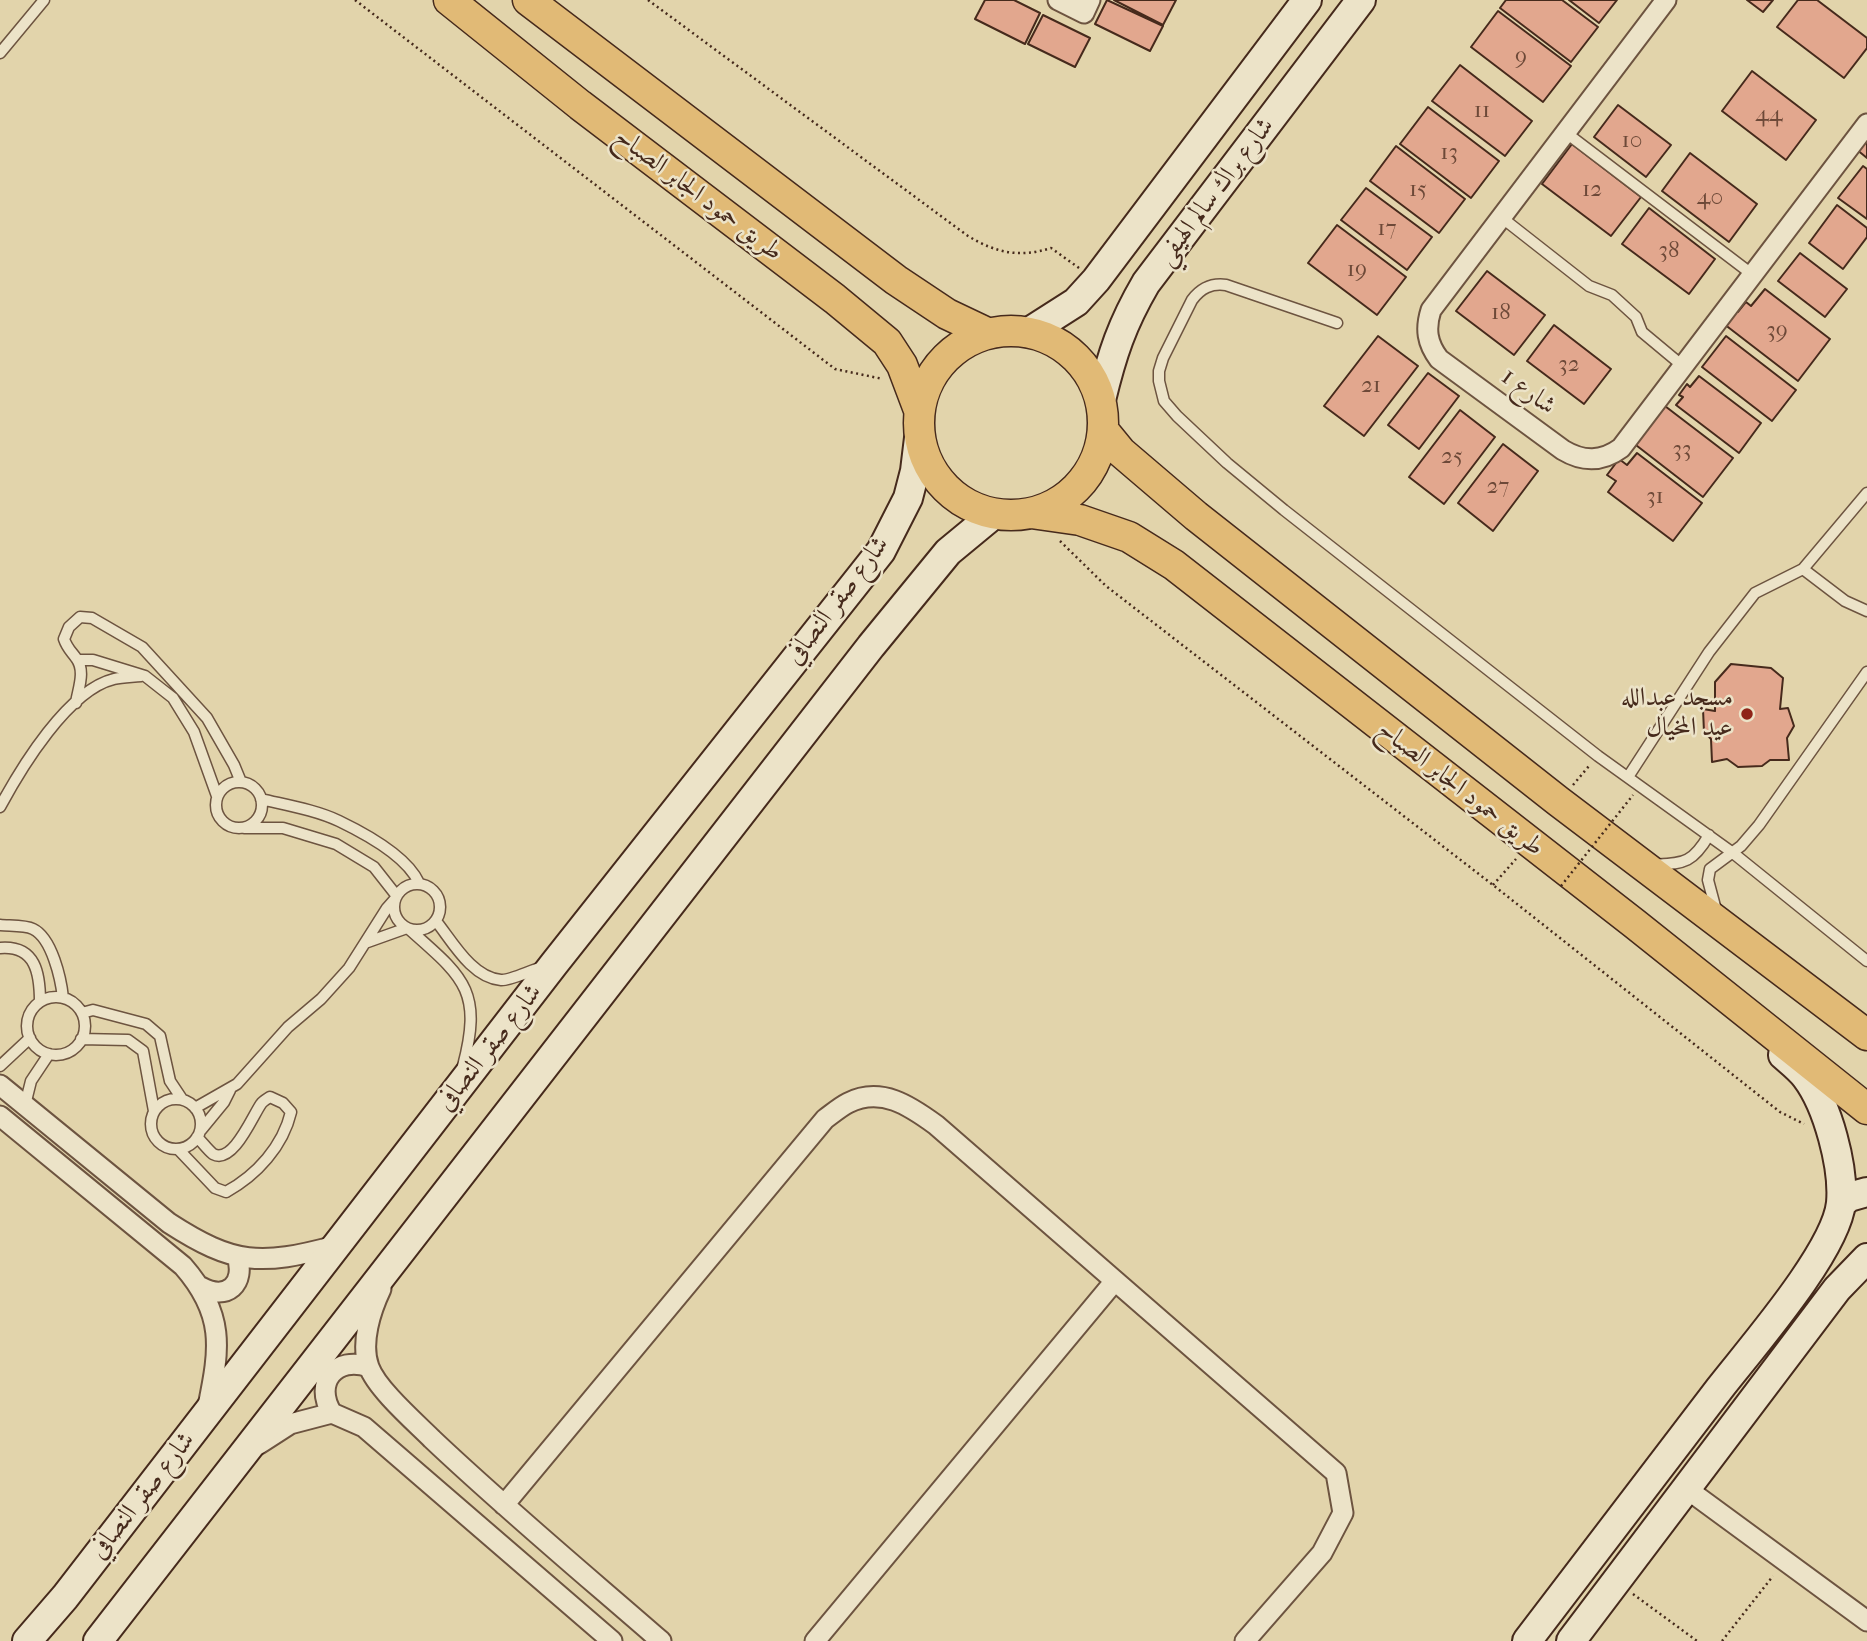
<!DOCTYPE html>
<meta charset="utf-8">
<style>
body{margin:0}
canvas{display:block;background:#e2d4ab}
</style>
<canvas width="1867" height="1641"></canvas>
<script>
const g = document.querySelector('canvas').getContext('2d');
g.lineJoin = 'round';
function paint(path, color) { g.fillStyle = color; g.fill(path, 'evenodd'); }
function strokePath(path, color, width, dash) { g.strokeStyle = color; g.lineWidth = width; g.lineCap = dash ? 'butt' : 'round'; g.setLineDash(dash || []); g.stroke(path); }
function label(font, color, halo, rows, align = 'center') {
  g.font = font + ' "IM FELL French Canon",Amiri,serif'; g.lineWidth = 5; g.setLineDash([]); g.textBaseline = 'middle'; g.strokeStyle = halo; g.fillStyle = color; for (const [text, x, y, turn = 0] of rows) {
    g.save(); g.translate(x, y); g.rotate((+turn || 0) * Math.PI / 180); g.textAlign = isNaN(turn) ? turn : align; if (halo) g.strokeText(text, 0, 0); g.fillText(text, 0, 0); g.restore();
  }
}
const building = new Path2D(`
 M 985,0 L 1014,0 L 1040,13 L 1025,44 L 975,19 Z
 M 1107,0 L 1163,26 L 1150,51 L 1095,24 Z
 M 1114,0 L 1176,0 L 1163,25 Z
 M 1506,0 L 1562,0 L 1598,27 L 1571,62 L 1500,8 Z
 M 1569,0 L 1617,0 L 1599,23 Z
 M 1747,0 L 1773,0 L 1763,12 Z
 M 1798,0 L 1817,0 L 1867,38 L 1867,48 L 1844,78 L 1777,27 Z
 M 1498,11 L 1571,66 L 1543,102 L 1471,47 Z
 M 1043,15 L 1090,38 L 1075,67 L 1028,44 Z
 M 1460,65 L 1532,121 L 1505,156 L 1432,101 Z
 M 1752,71 L 1816,120 L 1786,160 L 1722,111 Z
 M 1618,105 L 1671,145 L 1646,177 L 1594,137 Z
 M 1428,107 L 1499,161 L 1471,198 L 1400,144 Z
 M 1867,135 L 1867,158 L 1856,149 Z
 M 1572,144 L 1641,197 L 1611,236 L 1542,184 Z
 M 1396,146 L 1465,199 L 1439,233 L 1370,181 Z
 M 1690,153 L 1757,204 L 1729,242 L 1662,191 Z
 M 1863,166 L 1867,169 L 1867,219 L 1838,198 Z
 M 1366,188 L 1432,237 L 1407,270 L 1341,220 Z
 M 1837,205 L 1867,228 L 1867,237 L 1843,269 L 1809,243 Z
 M 1649,208 L 1715,259 L 1689,294 L 1622,244 Z
 M 1337,225 L 1406,277 L 1377,315 L 1308,263 Z
 M 1800,253 L 1847,289 L 1825,317 L 1778,281 Z
 M 1487,271 L 1545,315 L 1514,355 L 1456,311 Z
 M 1765,289 L 1830,339 L 1798,381 L 1724,324 L 1735,310 L 1738,312 L 1746,302 L 1751,306 Z
 M 1554,325 L 1611,369 L 1584,404 L 1527,361 Z
 M 1378,336 L 1418,366 L 1364,436 L 1324,406 Z
 M 1726,336 L 1796,390 L 1772,421 L 1702,367 Z
 M 1428,373 L 1459,396 L 1419,449 L 1388,425 Z
 M 1699,376 L 1761,423 L 1739,453 L 1676,405 L 1683,397 L 1679,395 L 1687,384 L 1690,387 Z
 M 1661,403 L 1733,458 L 1703,497 L 1632,442 Z
 M 1460,410 L 1495,437 L 1444,504 L 1409,477 Z
 M 1503,444 L 1538,471 L 1493,531 L 1458,503 Z
 M 1637,453 L 1702,503 L 1673,541 L 1608,492 L 1616,481 L 1607,475 L 1619,459 L 1627,465 Z
 M 1731,664 L 1771,668 L 1783,678 L 1780,709 L 1788,708 L 1794,726 L 1787,738 L 1789,760 L 1770,760 L 1762,766 L 1738,767 L 1727,759 L 1712,762 L 1711,739 L 1704,732 L 1703,709 L 1715,711 L 1715,682 Z`);
const path = new Path2D(`
 M 355,0 L 835,369 L 883,379
 M 648,0 L 968,236 C 996,253 1020,258 1051,248 L 1079,268
 M 1060,541 L 1106,586 L 1493,885 L 1780,1112 L 1804,1124
 M 1573,785 L 1589,766
 M 1493,885 L 1516,859
 M 1633,1594 L 1697,1641
 M 1722,1641 L 1773,1576`);
const lane = new Path2D(`
 M 0,53 L 44,0
 M 1565,132 L 1753,275
 M 1501,217 L 1589,286 L 1612,295 L 1636,317 L 1642,332 L 1684,367
 M 1337,323 L 1226,285 C 1211,283 1201,288 1192,300 L 1163,358 L 1159,371 L 1159,381 L 1164,401 L 1177,416 L 1227,463 L 1284,510 L 1598,756 L 1733,853 L 1867,961
 M 1803,569 L 1845,601 L 1867,611
 M 79,660 L 93,660 L 145,676 L 173,698 L 194,732 L 217,796
 M 76,703 C 78,689 86,671 76,658 C 71,651 67,648 64,639 L 69,627 L 80,617 L 92,618 L 142,647 L 207,718 L 234,765 L 241,782
 M 1628,777 L 1709,652 L 1755,593 L 1803,569 L 1867,493
 M216 805a23 23 0 1 1 46 0a23 23 0 1 1-46 0Z
 M 261,799 C 286,805 316,810 339,821 C 366,834 407,856 419,883
 M 0,807 C 21,768 68,690 114,679 C 122,677 132,677 141,676
 M 244,828 L 283,828 L 336,844 L 374,867 L 396,895
 M 1653,865 C 1684,863 1692,864 1709,835
 M394 907a23 23 0 1 1 46 0a23 23 0 1 1-46 0Z
 M 1716,910 L 1708,880 L 1710,869 L 1741,846 L 1759,825 L 1867,672
 M 436,921 C 452,941 472,978 501,980 C 510,981 533,969 544,967
 M 0,925 C 9,926 25,925 33,929 C 52,938 61,979 63,998
 M 410,930 C 463,977 483,990 463,1066
 M 365,943 L 407,928
 M 0,948 C 36,945 40,974 40,1002
 M27 1026a29 29 0 1 1 58 0a29 29 0 1 1-58 0Z
 M 82,1013 L 93,1010 L 146,1024 L 160,1036 L 170,1081 L 182,1099
 M 81,1039 L 128,1040 L 143,1051 L 154,1111
 M 0,1066 L 30,1038
 M151 1124a25 25 0 1 1 50 0a25 25 0 1 1-50 0Z
 M 25,1105 L 31,1081 L 49,1054
 M 195,1108 L 237,1084 L 288,1027 L 321,999 L 349,968 L 387,908 L 395,899
 M 201,1130 L 224,1102 L 230,1090
 M 178,1149 L 215,1188 L 226,1192 C 257,1175 283,1146 291,1112 L 283,1103 L 270,1097 C 267,1099 263,1101 261,1104 C 253,1115 233,1165 213,1154 C 208,1150 202,1142 197,1137`);
const street = new Path2D(`
 M 1058,0 L 1084,13 L 1090,0
 M 1666,0 L 1431,310 C 1425,329 1427,343 1439,359 L 1563,450 C 1583,462 1602,462 1621,448 L 1867,124
 M 0,1085 L 169,1223 C 234,1265 260,1266 335,1246
 M 0,1116 L 183,1266 C 225,1314 220,1348 208,1406
 M 201,1287 C 227,1301 246,1284 237,1256
 M 381,1289 C 371,1310 360,1343 369,1367 C 377,1389 415,1422 432,1439 C 506,1509 584,1574 661,1641
 M 332,1413 C 313,1383 336,1355 369,1367
 M 259,1444 L 290,1424 L 332,1413 L 364,1427 L 612,1641
 M 1687,1489 L 1867,1621
 M 504,1505 L 825,1119 C 832,1114 840,1107 848,1103 C 881,1086 910,1106 936,1125 L 1336,1473 L 1343,1513 L 1322,1553 L 1245,1641
 M 815,1641 L 1114,1282`);
const secondary = new Path2D(`
 M 1029,332 L 1076,302 L 1096,280 L 1307,0
 M 1101,400 C 1112,354 1122,324 1146,283 L 1361,0
 M 1841,1204 L 1849,1197 L 1867,1192
 M 27,1641 L 65,1597 L 554,964 L 881,551 L 908,498 L 915,471 L 919,438
 M 98,1641 L 871,646 L 948,552 L 994,514
 M 1527,1641 C 1591,1557 1656,1473 1720,1388 C 1752,1347 1836,1251 1841,1203 C 1844,1167 1828,1106 1806,1077 C 1800,1069 1791,1062 1783,1055
 M 1571,1641 L 1837,1289 L 1867,1258`);
const primary = new Path2D(`
 M 449,0 L 580,105 L 835,299 L 887,342 L 902,365 L 919,410
 M 528,0 L 896,280 L 947,314 L 987,333
 M919 423a92 92 0 1 1 184 0a92 92 0 1 1-184 0Z
 M 1103,430 L 1121,452 L 1196,516 L 1558,801 L 1867,1035
 M 1031,513 L 1080,520 L 1129,537 L 1174,565 L 1635,924 L 1867,1109`);
const pathBridge = new Path2D(`
 M 1561,886 L 1633,795`);
const markers = [
 [1747,714,7,"#8f2418"]
];
const numberNames = [
 ["9",1521,57],
 ["11",1482,111],
 ["44",1769,115],
 ["10",1632,141],
 ["13",1449,153],
 ["15",1418,190],
 ["12",1592,190],
 ["40",1710,198],
 ["17",1387,229],
 ["38",1669,251],
 ["19",1357,270],
 ["18",1501,313],
 ["39",1777,331],
 ["32",1569,365],
 ["21",1371,386],
 ["33",1682,450],
 ["25",1452,457],
 ["27",1498,487],
 ["31",1655,497]
];
const streetNames = [
 ["شارع براك سالم الهيفي",1216,192,-53],
 ["طريق حمود الجابر الصباح",698,195,37],
 ["شارع 1",1528,392,36],
 ["شارع صقر النصافي",838,601,-53],
 ["طريق حمود الجابر الصباح",1460,789,38],
 ["شارع صقر النصافي",490,1048,-52],
 ["شارع صقر النصافي",143,1496,-52]
];
const poiNames = [
 ["مسجد عبدالله",1733,699],
 ["عيد المخيال",1733,729]
];
paint(building, '#e2a78e');
strokePath(building, '#462a1c', 2);
strokePath(lane, '#6d5440', 13);
strokePath(street, '#6d5440', 23);
strokePath(secondary, '#462a1c', 32);
strokePath(primary, '#462a1c', 33);
strokePath(path, '#462a1c', 2.5, [2, 3.5]);
strokePath(lane, '#ece3c8', 10);
strokePath(street, '#ece3c8', 19);
strokePath(secondary, '#ece3c8', 28);
strokePath(primary, '#e1ba76', 30);
strokePath(pathBridge, '#462a1c', 2.5, [2, 3.5]);
for (const [x, y, r, color] of markers) { const dot = new Path2D(); dot.arc(x, y, r, 0, 2 * Math.PI); g.fillStyle = color; g.fill(dot); strokePath(dot, '#ece3c8', 2.5); }
label('23px', '#6d4938', null, numberNames);
label('26px', '#462a1c', '#ece3c8', streetNames);
label('26px', '#462a1c', '#ece3c8', poiNames, 'right');
</script>
